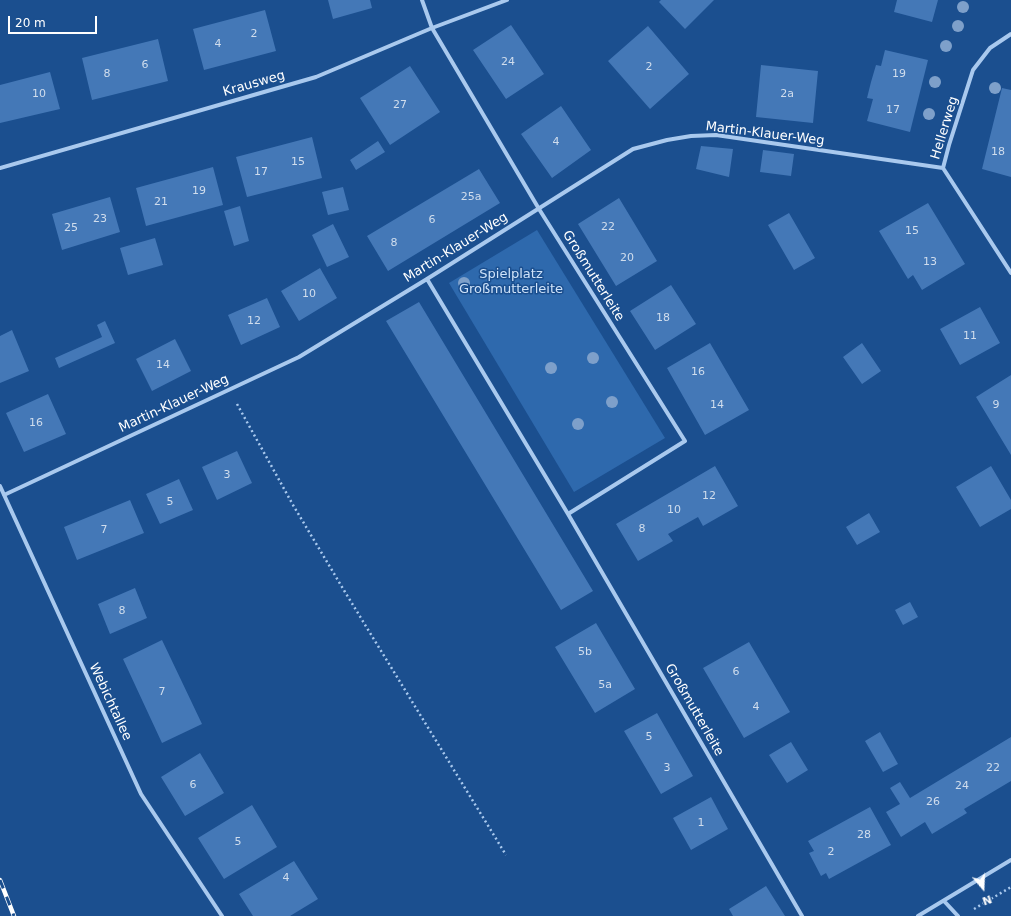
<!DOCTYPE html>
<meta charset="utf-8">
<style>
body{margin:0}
#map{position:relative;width:1011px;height:916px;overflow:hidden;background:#1b4f8f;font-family:"DejaVu Sans",sans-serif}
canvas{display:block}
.north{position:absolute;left:963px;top:868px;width:40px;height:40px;-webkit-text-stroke:3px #1b4f8f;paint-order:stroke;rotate:161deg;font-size:11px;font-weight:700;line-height:16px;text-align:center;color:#fff}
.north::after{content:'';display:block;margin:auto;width:14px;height:18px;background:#fff;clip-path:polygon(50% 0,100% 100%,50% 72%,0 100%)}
.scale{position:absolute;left:8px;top:16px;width:89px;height:18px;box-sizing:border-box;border:2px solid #fff;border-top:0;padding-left:5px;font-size:12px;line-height:14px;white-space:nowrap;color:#fff;-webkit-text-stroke:3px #1b4f8f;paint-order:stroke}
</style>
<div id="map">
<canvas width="1011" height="916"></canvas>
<div class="north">N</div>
<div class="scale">20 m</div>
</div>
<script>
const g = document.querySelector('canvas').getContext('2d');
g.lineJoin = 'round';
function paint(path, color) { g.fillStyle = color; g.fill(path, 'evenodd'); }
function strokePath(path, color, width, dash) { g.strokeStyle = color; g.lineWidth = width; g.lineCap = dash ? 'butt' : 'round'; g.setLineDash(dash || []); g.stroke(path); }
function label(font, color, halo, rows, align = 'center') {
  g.font = font + ' "DejaVu Sans",sans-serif'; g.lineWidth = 3; g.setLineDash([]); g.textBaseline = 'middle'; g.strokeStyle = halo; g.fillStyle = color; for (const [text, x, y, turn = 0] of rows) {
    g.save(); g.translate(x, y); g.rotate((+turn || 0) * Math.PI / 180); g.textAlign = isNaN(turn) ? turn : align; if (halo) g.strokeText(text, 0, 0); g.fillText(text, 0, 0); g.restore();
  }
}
const green = new Path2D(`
 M 537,230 L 665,438 L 574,492 L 449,283 Z`);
const building = new Path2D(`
 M 328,0 L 370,0 L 372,8 L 333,19 Z
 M 661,0 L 714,0 L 685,29 L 659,2 Z
 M 897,0 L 938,0 L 932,22 L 894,12 Z
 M 265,10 L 276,51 L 204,70 L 193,29 Z
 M 511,25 L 544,74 L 506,99 L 473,50 Z
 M 648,26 L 689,74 L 650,109 L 608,61 Z
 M 158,39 L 168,81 L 92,100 L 82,58 Z
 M 885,50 L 928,60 L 910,132 L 867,121 L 873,99 L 867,98 L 871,82 L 876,65 L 881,66 Z
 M 761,65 L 818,71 L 813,123 L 756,117 Z
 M 410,66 L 440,112 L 390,145 L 360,98 Z
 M 50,72 L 60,109 L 0,123 L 0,85 Z
 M 1002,88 L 1011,90 L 1011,177 L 982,169 Z
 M 561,106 L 591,150 L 552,178 L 521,134 Z
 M 312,137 L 322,178 L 247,197 L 236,157 Z
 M 378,141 L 385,152 L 356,170 L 350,160 Z
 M 701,146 L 733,149 L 729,177 L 696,169 Z
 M 763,150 L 794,154 L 791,176 L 760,172 Z
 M 213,167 L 223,205 L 146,226 L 136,188 Z
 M 479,169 L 500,203 L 388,271 L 367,236 Z
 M 343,187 L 349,210 L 328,215 L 322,192 Z
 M 110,197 L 120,232 L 62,250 L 52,214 Z
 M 619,198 L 657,261 L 616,286 L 578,224 Z
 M 928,203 L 965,264 L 922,290 L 913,275 L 908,279 L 879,231 Z
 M 240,206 L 249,241 L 234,246 L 224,211 Z
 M 789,213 L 815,258 L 794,270 L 768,225 Z
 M 333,224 L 349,257 L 327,267 L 312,235 Z
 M 155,238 L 163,265 L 128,275 L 120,248 Z
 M 320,268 L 337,298 L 299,321 L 281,291 Z
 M 671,285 L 696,324 L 655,350 L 630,311 Z
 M 267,298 L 280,327 L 241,345 L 228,315 Z
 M 419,302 L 593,591 L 561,610 L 386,321 Z
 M 980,307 L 1000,343 L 960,365 L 940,329 Z
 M 105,321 L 115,343 L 59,368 L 55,358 L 102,337 L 97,325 Z
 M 12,330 L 29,371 L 0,383 L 0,336 Z
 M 175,339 L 191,371 L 152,391 L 136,359 Z
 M 710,343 L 749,410 L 705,435 L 667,368 Z
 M 862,343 L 881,371 L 862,384 L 843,357 Z
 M 1011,375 L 1011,455 L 976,397 Z
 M 48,394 L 66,434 L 24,452 L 6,413 Z
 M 237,451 L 252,483 L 217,500 L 202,467 Z
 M 715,466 L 738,506 L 703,526 L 698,517 L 668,534 L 673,541 L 638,561 L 616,524 Z
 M 991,466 L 1011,500 L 1011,509 L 980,527 L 956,487 Z
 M 179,479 L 193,510 L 160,524 L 146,494 Z
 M 130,500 L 144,533 L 77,560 L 64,527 Z
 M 869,513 L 880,532 L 857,545 L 846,527 Z
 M 135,588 L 147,618 L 110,634 L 98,604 Z
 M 910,602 L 918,617 L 903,625 L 895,610 Z
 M 596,623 L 635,689 L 595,713 L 555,647 Z
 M 162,640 L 202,724 L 162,743 L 123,659 Z
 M 749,642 L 790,712 L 744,738 L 703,668 Z
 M 657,713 L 693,776 L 661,794 L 624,731 Z
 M 880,732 L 898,764 L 883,772 L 865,741 Z
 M 1011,737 L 1011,781 L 964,809 L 967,813 L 932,834 L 925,822 L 901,837 L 886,812 L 900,804 L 890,788 L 900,782 L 910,798 Z
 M 791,742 L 808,770 L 787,783 L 769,755 Z
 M 200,753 L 224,793 L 185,816 L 161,777 Z
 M 711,797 L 728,829 L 691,850 L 673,818 Z
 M 252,805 L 277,847 L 224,879 L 198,838 Z
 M 870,807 L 891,845 L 829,879 L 826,873 L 821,876 L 809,853 L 814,851 L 808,841 Z
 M 294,861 L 318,899 L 290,916 L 253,916 L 239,894 Z
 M 766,886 L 785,916 L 733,916 L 729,909 Z`);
const path = new Path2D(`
 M 237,404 L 293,505 L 345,592 L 506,855
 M 974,909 L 1011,887`);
const street = new Path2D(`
 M 422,0 L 432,28 L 539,209 L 685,441 L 568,514
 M 1011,34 L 990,48 L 973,70 L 949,145 L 943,168 L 1011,273
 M 0,168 L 316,77 L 432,28 L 507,0
 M 427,279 L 568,514 L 802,916
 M 0,486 L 141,794 L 222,916
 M 4,495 L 299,357 L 427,279 L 633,149 L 667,140 L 691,136 L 716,135 L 943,168
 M 944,901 L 958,916
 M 918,916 L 1011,860`);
const rail = new Path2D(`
 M 0,880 L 14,916`);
const trees = [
 [963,7],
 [958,26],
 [946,46],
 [935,82],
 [995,88],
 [929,114],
 [464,283],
 [593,358],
 [551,368],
 [612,402],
 [578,424]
];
const numberNames = [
 ["2",254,34],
 ["4",218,44],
 ["24",508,62],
 ["6",145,65],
 ["2",649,67],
 ["8",107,74],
 ["19",899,74],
 ["10",39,94],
 ["2a",787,94],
 ["27",400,105],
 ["17",893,110],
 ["4",556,142],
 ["18",998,152],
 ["15",298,162],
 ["17",261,172],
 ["19",199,191],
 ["25a",471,197],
 ["21",161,202],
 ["23",100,219],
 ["6",432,220],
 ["22",608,227],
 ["25",71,228],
 ["15",912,231],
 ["8",394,243],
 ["20",627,258],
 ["13",930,262],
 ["10",309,294],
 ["18",663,318],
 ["12",254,321],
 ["11",970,336],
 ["14",163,365],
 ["16",698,372],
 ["14",717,405],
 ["9",996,405],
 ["16",36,423],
 ["3",227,475],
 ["12",709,496],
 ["5",170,502],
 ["10",674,510],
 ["8",642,529],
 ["7",104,530],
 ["8",122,611],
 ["5b",585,652],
 ["6",736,672],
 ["5a",605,685],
 ["7",162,692],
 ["4",756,707],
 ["5",649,737],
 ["3",667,768],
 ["22",993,768],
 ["6",193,785],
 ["24",962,786],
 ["26",933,802],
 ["1",701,823],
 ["28",864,835],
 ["5",238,842],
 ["2",831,852],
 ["4",286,878]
];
const streetNames = [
 ["Krausweg",254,84,-16],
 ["Hellerweg",945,128,-73],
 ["Martin-Klauer-Weg",765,134,7],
 ["Martin-Klauer-Weg",456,248,-32],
 ["Großmutterleite",593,276,58],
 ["Martin-Klauer-Weg",174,404,-25],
 ["Webichtallee",110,702,65],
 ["Großmutterleite",694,710,60]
];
const parkNames = [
 ["Spielplatz",511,275],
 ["Großmutterleite",511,290]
];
paint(green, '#2e69ad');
paint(building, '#4478b7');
strokePath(path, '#a9c9ee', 2.5, [2, 3]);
strokePath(street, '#a9c9ee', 4);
strokePath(rail, '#fff', 4.5);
strokePath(rail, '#1b4f8f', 3, [9]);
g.fillStyle = '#7ea0ca';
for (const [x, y] of trees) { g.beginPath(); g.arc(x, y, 6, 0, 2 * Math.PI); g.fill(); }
label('11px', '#d0dded', null, numberNames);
label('13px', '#fff', '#1b4f8f', streetNames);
label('13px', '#cfe3fa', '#1b4f8f', parkNames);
</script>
